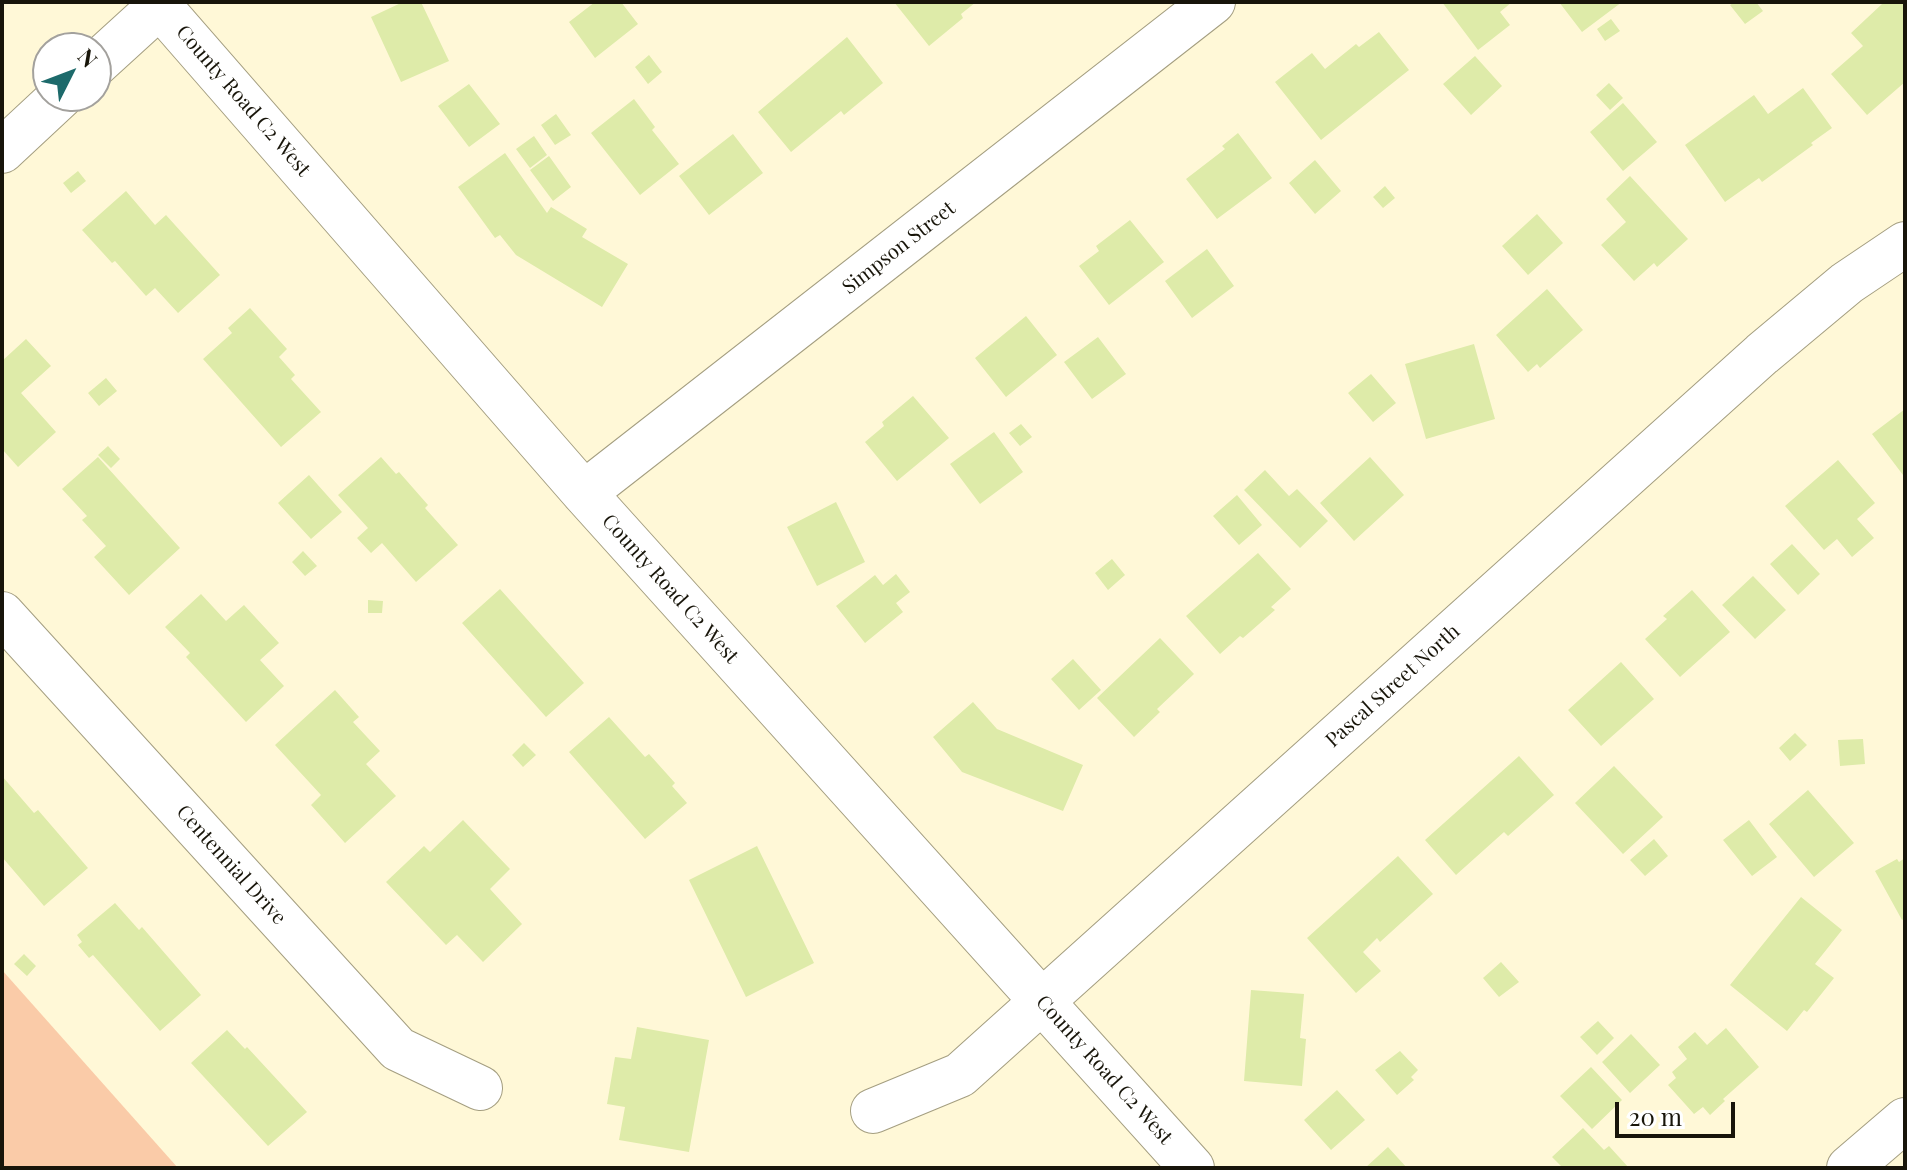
<!DOCTYPE html>
<style>
body{margin:0}
#map{position:relative;width:1907px;height:1170px;overflow:hidden;background:#fff8d7;font-family:"Playfair Display",serif}
canvas{display:block}
.frame{position:absolute;inset:0;border:4px solid #18150a;pointer-events:none}
.north{position:absolute;left:32px;top:32px;width:80px;height:80px;box-sizing:border-box;background:#fff;border:2px solid #a3a19d;border-radius:50%;rotate:48deg;font-size:22px;font-weight:700;line-height:32px;text-align:center;color:#18150a}
.north::after{content:'';display:block;margin:auto;width:28px;height:36px;background:#1d6a6b;clip-path:polygon(50% 0,100% 100%,50% 72%,0 100%)}
.scale{position:absolute;left:1615px;top:1102px;width:120px;height:36px;box-sizing:border-box;border:4px solid #18150a;border-top:0;padding-left:10px;font-size:24px;line-height:28px;white-space:nowrap;color:#18150a;-webkit-text-stroke:6px #fff;paint-order:stroke}
</style>
<div id="map">
<canvas width="1907" height="1170"></canvas>
<div class="frame"></div>
<div class="north">N</div>
<div class="scale">20 m</div>
</div>
<script>
const g = document.querySelector('canvas').getContext('2d');
g.lineJoin = 'round';
function paint(path, color) { g.fillStyle = color; g.fill(path, 'evenodd'); }
function strokePath(path, color, width, dash) { g.strokeStyle = color; g.lineWidth = width; g.lineCap = dash ? 'butt' : 'round'; g.setLineDash(dash || []); g.stroke(path); }
function label(font, color, halo, rows, align = 'center') {
  g.font = font + ' "Playfair Display",serif'; g.lineWidth = 6; g.setLineDash([]); g.textBaseline = 'middle'; g.strokeStyle = halo; g.fillStyle = color; for (const [text, x, y, turn = 0] of rows) {
    g.save(); g.translate(x, y); g.rotate((+turn || 0) * Math.PI / 180); g.textAlign = isNaN(turn) ? turn : align; if (halo) g.strokeText(text, 0, 0); g.fillText(text, 0, 0); g.restore();
  }
}
const green = new Path2D(`
 M 2,970 L 178,1168 L 2,1168 Z`);
const building = new Path2D(`
 M 403,2 L 421,2 L 449,61 L 401,82 L 371,17 Z
 M 595,2 L 621,2 L 638,24 L 595,58 L 569,22 Z
 M 894,2 L 976,2 L 961,14 L 963,18 L 929,46 Z
 M 1442,2 L 1512,2 L 1500,12 L 1510,25 L 1478,50 Z
 M 1559,2 L 1622,2 L 1582,32 Z
 M 1735,2 L 1756,2 L 1763,11 L 1745,24 L 1730,5 Z
 M 1880,2 L 1905,2 L 1905,82 L 1867,115 L 1831,74 L 1863,46 L 1851,33 L 1882,4 Z
 M 1611,19 L 1620,31 L 1605,41 L 1597,29 Z
 M 1379,32 L 1409,70 L 1321,140 L 1275,82 L 1312,53 L 1325,69 L 1356,44 L 1359,47 Z
 M 847,37 L 883,83 L 844,115 L 841,111 L 791,152 L 758,112 Z
 M 649,55 L 662,72 L 648,84 L 635,67 Z
 M 1475,56 L 1502,86 L 1471,115 L 1443,84 Z
 M 1609,83 L 1623,98 L 1610,110 L 1596,95 Z
 M 469,84 L 500,124 L 469,147 L 438,106 Z
 M 1803,88 L 1832,128 L 1811,143 L 1813,145 L 1762,182 L 1759,178 L 1725,202 L 1685,145 L 1754,95 L 1768,114 Z
 M 634,99 L 655,127 L 652,130 L 679,164 L 640,195 L 591,133 Z
 M 1623,103 L 1657,142 L 1623,171 L 1590,132 Z
 M 556,114 L 571,135 L 555,145 L 541,125 Z
 M 1238,133 L 1272,178 L 1217,219 L 1186,179 L 1225,149 L 1222,146 Z
 M 733,134 L 763,173 L 709,215 L 679,176 Z
 M 534,136 L 547,155 L 530,168 L 516,149 Z
 M 505,153 L 547,213 L 551,207 L 587,229 L 582,237 L 628,264 L 602,307 L 516,255 L 500,235 L 495,238 L 458,187 Z
 M 549,156 L 571,187 L 553,201 L 530,170 Z
 M 1315,160 L 1341,191 L 1315,214 L 1289,183 Z
 M 78,171 L 86,181 L 71,193 L 63,183 Z
 M 1630,176 L 1688,239 L 1657,267 L 1654,263 L 1634,281 L 1601,245 L 1626,222 L 1606,199 Z
 M 1385,186 L 1395,198 L 1383,208 L 1373,197 Z
 M 126,191 L 155,225 L 166,215 L 220,275 L 178,313 L 155,288 L 146,296 L 115,261 L 112,263 L 82,230 Z
 M 1537,214 L 1563,243 L 1528,275 L 1502,246 Z
 M 1130,220 L 1164,262 L 1109,305 L 1079,266 L 1099,251 L 1096,246 Z
 M 1207,249 L 1234,286 L 1192,318 L 1165,281 Z
 M 1547,289 L 1583,330 L 1540,368 L 1537,364 L 1528,372 L 1496,335 Z
 M 250,308 L 287,349 L 279,357 L 295,375 L 291,379 L 321,412 L 281,447 L 203,359 L 232,333 L 228,328 Z
 M 1026,316 L 1057,355 L 1006,397 L 975,358 Z
 M 1098,337 L 1126,374 L 1092,399 L 1064,362 Z
 M 26,339 L 51,366 L 21,393 L 56,432 L 18,467 L 2,449 L 2,361 Z
 M 1474,344 L 1495,419 L 1426,439 L 1405,364 Z
 M 1371,374 L 1396,403 L 1373,422 L 1348,393 Z
 M 106,378 L 117,391 L 99,406 L 88,393 Z
 M 913,396 L 949,438 L 897,481 L 865,442 L 884,426 L 882,422 Z
 M 1905,409 L 1905,473 L 1903,475 L 1872,434 Z
 M 1021,424 L 1032,437 L 1020,446 L 1009,433 Z
 M 994,432 L 1023,472 L 980,504 L 950,464 Z
 M 108,446 L 120,459 L 111,468 L 98,455 Z
 M 98,457 L 180,548 L 129,595 L 94,557 L 106,546 L 82,520 L 87,516 L 62,489 Z
 M 381,457 L 396,474 L 399,472 L 428,505 L 425,508 L 458,545 L 416,582 L 382,543 L 371,553 L 357,538 L 368,528 L 338,495 Z
 M 1370,457 L 1404,495 L 1354,541 L 1320,503 Z
 M 1838,460 L 1875,503 L 1857,519 L 1874,538 L 1852,557 L 1837,539 L 1824,550 L 1785,506 Z
 M 1265,470 L 1289,496 L 1297,489 L 1328,521 L 1300,548 L 1244,490 Z
 M 309,475 L 342,512 L 311,539 L 278,503 Z
 M 1237,495 L 1262,525 L 1239,545 L 1213,516 Z
 M 836,502 L 865,562 L 817,586 L 787,527 Z
 M 1792,544 L 1820,574 L 1798,595 L 1770,564 Z
 M 303,551 L 317,566 L 305,576 L 292,562 Z
 M 1258,553 L 1291,589 L 1271,607 L 1275,610 L 1243,638 L 1240,636 L 1220,654 L 1186,616 Z
 M 1112,559 L 1125,575 L 1108,590 L 1095,573 Z
 M 896,574 L 910,592 L 896,603 L 903,612 L 865,643 L 836,606 L 875,575 L 883,585 Z
 M 1753,576 L 1786,610 L 1755,639 L 1722,605 Z
 M 500,589 L 584,683 L 546,717 L 462,623 Z
 M 1692,590 L 1730,632 L 1680,677 L 1645,639 L 1667,619 L 1663,616 Z
 M 201,594 L 226,621 L 244,605 L 279,643 L 260,660 L 284,686 L 246,722 L 186,657 L 190,653 L 165,627 Z
 M 368,600 L 383,601 L 382,613 L 368,613 Z
 M 1160,638 L 1194,674 L 1157,709 L 1160,712 L 1134,737 L 1097,698 Z
 M 1073,659 L 1101,690 L 1079,710 L 1051,679 Z
 M 1621,662 L 1654,699 L 1601,746 L 1568,710 Z
 M 335,690 L 359,717 L 353,722 L 380,751 L 366,764 L 396,796 L 345,843 L 311,805 L 321,795 L 275,745 Z
 M 973,702 L 997,729 L 1083,765 L 1063,811 L 962,772 L 933,737 Z
 M 609,717 L 645,757 L 649,754 L 675,783 L 672,786 L 687,803 L 645,839 L 569,752 Z
 M 1795,733 L 1807,745 L 1790,761 L 1779,748 Z
 M 1863,739 L 1865,764 L 1840,766 L 1838,740 Z
 M 524,743 L 536,755 L 523,767 L 512,755 Z
 M 1519,756 L 1554,795 L 1508,836 L 1504,832 L 1456,875 L 1425,840 Z
 M 1614,766 L 1663,817 L 1623,854 L 1575,803 Z
 M 2,776 L 34,813 L 38,810 L 88,868 L 44,906 L 2,857 Z
 M 1808,790 L 1854,843 L 1814,877 L 1769,824 Z
 M 463,820 L 510,869 L 490,889 L 522,924 L 483,962 L 457,935 L 446,945 L 386,882 L 424,846 L 430,852 Z
 M 1749,820 L 1777,857 L 1752,876 L 1723,840 Z
 M 1654,839 L 1668,856 L 1645,876 L 1630,860 Z
 M 757,846 L 814,963 L 746,997 L 689,880 Z
 M 1398,856 L 1433,894 L 1380,942 L 1377,938 L 1363,952 L 1381,971 L 1356,993 L 1307,938 Z
 M 1905,858 L 1905,918 L 1902,920 L 1875,871 L 1897,859 L 1899,862 Z
 M 1801,897 L 1842,930 L 1815,964 L 1834,978 L 1807,1012 L 1804,1010 L 1787,1031 L 1730,985 Z
 M 115,903 L 139,930 L 142,927 L 201,995 L 160,1031 L 93,955 L 89,958 L 78,945 L 82,942 L 77,935 Z
 M 24,954 L 36,966 L 27,976 L 14,964 Z
 M 1501,962 L 1519,982 L 1499,997 L 1483,978 Z
 M 1251,990 L 1304,994 L 1300,1038 L 1306,1039 L 1302,1086 L 1244,1081 Z
 M 1598,1021 L 1614,1038 L 1597,1055 L 1580,1037 Z
 M 637,1027 L 709,1040 L 689,1152 L 619,1140 L 625,1107 L 607,1104 L 615,1057 L 631,1059 Z
 M 1726,1028 L 1759,1067 L 1723,1099 L 1725,1101 L 1710,1115 L 1703,1107 L 1694,1114 L 1668,1085 L 1676,1078 L 1672,1072 L 1687,1059 L 1678,1047 L 1695,1032 L 1707,1045 Z
 M 227,1030 L 245,1049 L 247,1047 L 307,1112 L 268,1146 L 191,1063 Z
 M 1631,1034 L 1660,1065 L 1630,1093 L 1602,1062 Z
 M 1400,1051 L 1418,1070 L 1411,1077 L 1414,1080 L 1397,1095 L 1375,1070 Z
 M 1591,1067 L 1622,1100 L 1592,1129 L 1560,1096 Z
 M 1337,1090 L 1365,1120 L 1331,1150 L 1304,1120 Z
 M 1583,1128 L 1604,1150 L 1609,1146 L 1629,1168 L 1563,1168 L 1552,1157 Z
 M 1388,1147 L 1407,1168 L 1365,1168 Z`);
const minor = new Path2D(`
 M 156,2 L 584,493 L 1192,1168
 M 96,64 L 164,2
 M 2,151 L 61,96
 M 584,493 L 1213,2
 M 2,614 L 398,1049 L 480,1088
 M 873,1111 L 960,1075 L 1762,354 L 1847,283 L 1905,244
 M 1849,1168 L 1905,1120`);
const streetNames = [
 ["County Road C2 West",243,101,49],
 ["Simpson Street",899,248,-38],
 ["County Road C2 West",670,589,48],
 ["Pascal Street North",1393,686,-42],
 ["Centennial Drive",231,865,48],
 ["County Road C2 West",1104,1070,48]
];
paint(green, '#facba8');
paint(building, '#deeba9');
strokePath(minor, '#a49e80', 46);
strokePath(minor, '#fff', 44);
label('20px', '#18150a', '#fff', streetNames);
</script>
